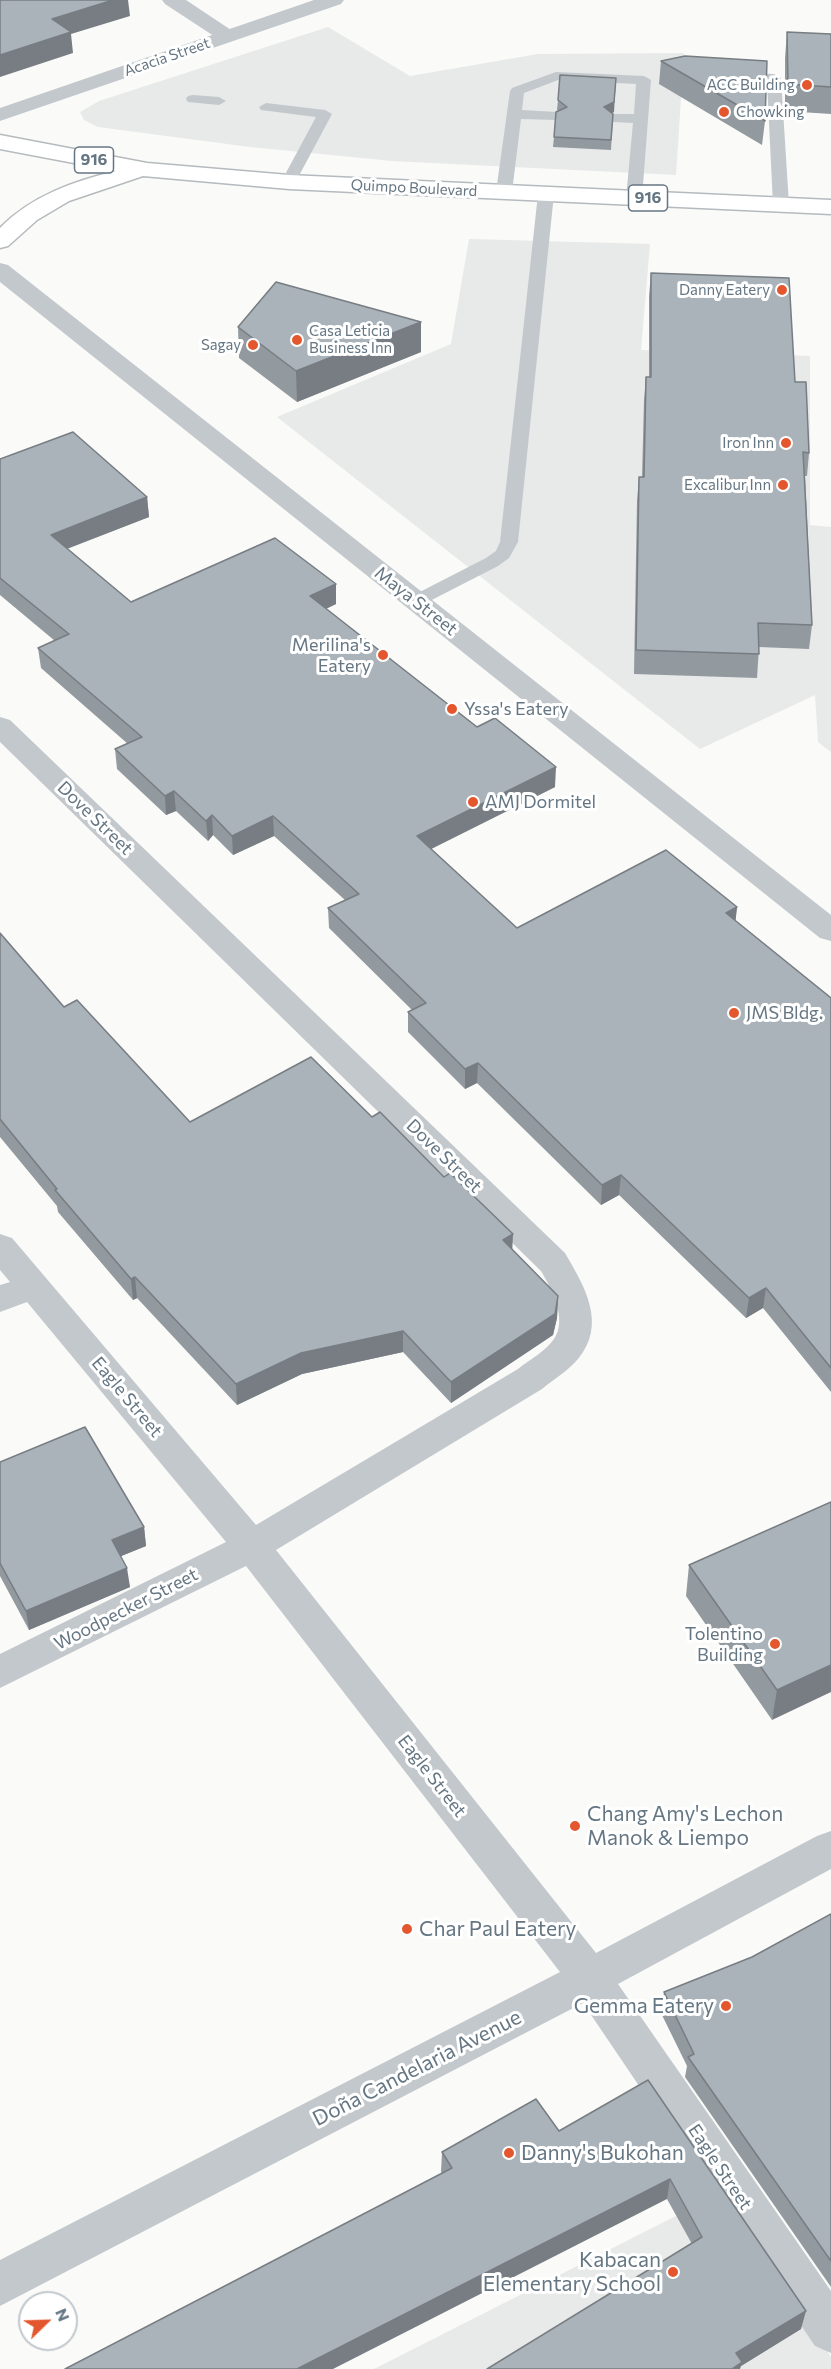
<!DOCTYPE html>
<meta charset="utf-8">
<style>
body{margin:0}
#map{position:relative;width:831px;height:2369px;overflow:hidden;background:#fafaf8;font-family:Commissioner,sans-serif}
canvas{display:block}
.north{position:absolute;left:18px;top:2291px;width:60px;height:60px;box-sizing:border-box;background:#fff;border:2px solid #c1c8cd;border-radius:50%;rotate:67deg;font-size:16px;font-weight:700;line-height:24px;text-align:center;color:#657683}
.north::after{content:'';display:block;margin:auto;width:21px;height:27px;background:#e4572e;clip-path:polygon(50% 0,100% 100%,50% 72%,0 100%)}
</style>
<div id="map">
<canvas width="831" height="2369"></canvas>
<div class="north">N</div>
</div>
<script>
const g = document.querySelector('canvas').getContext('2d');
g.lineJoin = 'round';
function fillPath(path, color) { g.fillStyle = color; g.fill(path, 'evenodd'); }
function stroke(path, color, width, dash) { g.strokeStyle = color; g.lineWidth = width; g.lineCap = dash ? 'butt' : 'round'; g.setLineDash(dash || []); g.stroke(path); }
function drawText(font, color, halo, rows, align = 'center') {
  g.font = font + ' Commissioner,sans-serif'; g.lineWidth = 6; g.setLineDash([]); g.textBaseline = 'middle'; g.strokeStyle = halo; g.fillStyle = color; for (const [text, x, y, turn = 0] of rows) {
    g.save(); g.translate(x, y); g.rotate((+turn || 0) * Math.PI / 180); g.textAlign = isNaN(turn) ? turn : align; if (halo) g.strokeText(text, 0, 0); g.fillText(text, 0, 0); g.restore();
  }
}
fillPath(new Path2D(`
 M328 27 410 76 538 54 684 53 676 175 392 161 250 147 98 127 84 120 80 112 99 101Z
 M469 239 650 244 641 350 810 356V525L831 527V752L818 742 815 695 700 749 277 417 451 344Z
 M731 2188 831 2357V2369H374Z`), '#e8e9e9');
const primary = new Path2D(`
 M0 135 147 163 289 175 831 200V214L289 189 143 176 69 201 37 220 8 246 0 248V228C31 196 74 181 116 171L0 149Z`);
stroke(primary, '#b5babe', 3);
fillPath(new Path2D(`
 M556 72 644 76 651 80 642 198 639 201H629L626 198 633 123 613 122 606 118 613 114H634L636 84 558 80 524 93 522 110 557 112 564 116 557 120 521 119 512 192 504 197 496 192 510 91 512 88Z
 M736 72 774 74 781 78 789 205 786 208H776L773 205 767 82 731 79 729 76Z
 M193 95 219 97 226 101 219 105 188 102 186 99 188 96Z
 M266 103 325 110 332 114 294 185 289 187 281 182 316 117 261 110 259 107Z
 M546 189 554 194 518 542 509 558 498 566 422 605H410L407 601 410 597 486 558 496 551 500 542 538 194Z`), '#c3c8cc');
fillPath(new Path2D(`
 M162 0H186L234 32 237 36 234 40 227 42 220 40 165 4Z
 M0 717 10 720 565 1253C585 1287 607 1324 578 1359 568 1371 554 1379 542 1389L276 1550 596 1953 817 1836 831 1831V1869L618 1984 831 2291V2353L815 2346 583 2003 0 2306V2260L560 1972 246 1566 0 1688V1654L226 1542 27 1302 0 1312V1285L10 1282 0 1270V1234L12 1238 256 1525 518 1369C529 1360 546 1351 554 1339 568 1319 551 1288 541 1271L0 742Z`), '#c3c8cc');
fillPath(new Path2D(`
 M314 0H344L341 4 0 121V108Z
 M0 263 8 265 831 915V941L820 938 0 282Z`), '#c3c8cc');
fillPath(primary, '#fff');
fillPath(new Path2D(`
 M787 32 831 34V114L785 111V58Z
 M661 61 765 121 762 145 659 84Z
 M558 100 614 112 612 113 613 114 611 150 553 147 554 137 559 111 557 110Z
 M651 273 795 382 809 453 807 476H805L812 625 809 649 759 647 757 678 634 674 637 501 639 477H642L644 400 646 377H649V296Z
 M238 327 421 352 297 402 239 358Z
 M0 459 147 497 149 517 67 549 131 602 336 584V604L326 609 555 787 431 849 517 928 737 907 735 920 831 998V1392L763 1308 746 1318 619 1195 601 1205 477 1083 465 1089 408 1032V1012L412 1010 329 928 328 908 345 900 274 836 233 855 213 835 208 841 176 811 166 815 117 769 115 749 128 744 41 668 38 648 55 641 0 595Z
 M0 933 64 1007 190 1122 372 1117 512 1250 558 1296 557 1318 553 1335 451 1403 403 1352 302 1374 237 1405 137 1298 133 1300 58 1212 57 1206 0 1137Z
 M0 1462 144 1527 146 1546 121 1556 130 1587 29 1630 0 1576Z
 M831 1502 772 1720 686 1596 689 1565Z
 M831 1914V2287L685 2077 687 2066 661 2013 664 1992 752 1957Z
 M648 2080 801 2329 741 2366 692 2244 667 2199 442 2173 441 2172 442 2152 559 2131Z`), '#929a9f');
fillPath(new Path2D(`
 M113 0H128L130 16 71 34 73 53 0 77V55L52 19Z
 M616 78 614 112 604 117V107Z
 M421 322V352L297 402 296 371Z
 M147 497 149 517 53 554 51 535Z
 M336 584V604L310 616V596Z
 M556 767 555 787 417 856V836Z
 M174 791 176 811 166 815 165 796Z
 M212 815 213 835 208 841 206 821Z
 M273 816 274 836 233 855 232 836Z
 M737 907 735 927 726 913Z
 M478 1063 477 1083 465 1089V1069Z
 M621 1175 619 1195 601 1205 602 1185Z
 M513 1234 512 1256 503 1240Z
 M135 1277 137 1298 133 1300 131 1279Z
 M766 1288 763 1308 746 1318 749 1298Z
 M558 1296 557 1318 553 1335 451 1403V1382Z
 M403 1331V1352L302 1374 237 1405 236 1384 301 1353Z
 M144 1527 146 1546 114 1559 112 1540Z
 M127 1568 130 1587 29 1630 26 1611Z
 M831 1665V1692L772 1720 777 1690Z
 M670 2179 667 2199 333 2369H297Z
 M806 2311 801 2329 741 2366 740 2369H732L736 2353Z`), '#777d82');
const building = new Path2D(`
 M0 0H113L52 19 71 32 0 55Z
 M787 32 831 34V87L788 84Z
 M685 56 767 61 765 121 661 61Z
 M560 75 616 78 614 102 604 107 613 114 611 140 554 137 556 112 567 107 558 100Z
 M651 273 789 278 795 382H806L809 453 803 452 812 625 758 623 759 654 636 650 639 477H644L646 377H651Z
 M276 282 421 322 296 371 238 327Z
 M73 432 147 497 51 535 131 602 275 538 336 584 310 596 477 727 495 718 556 767 417 836 517 928 666 850 737 907 726 913 831 998V1368L766 1288 749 1298 621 1175 602 1185 478 1063 465 1069 408 1012 426 1003 328 908 359 894 273 816 232 836 212 815 206 821 174 791 165 796 115 749 142 737 38 648 69 634 0 578V459Z
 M0 933 64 1007 77 1000 190 1122 311 1057 372 1117 380 1112 444 1177 450 1173 513 1234 503 1240 558 1296 555 1314 451 1382 403 1331 301 1353 236 1384 135 1277 131 1279 55 1190 57 1189 0 1119Z
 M85 1427 144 1527 112 1540 127 1568 26 1611 0 1563V1462Z
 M831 1502V1665L777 1690 689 1565Z
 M831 1914V2261L688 2057 694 2054 664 1992 752 1957Z
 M648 2080 806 2311 736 2353 742 2362 732 2369H487L702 2237 670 2179 297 2369H65L452 2168 442 2152 536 2099 559 2131Z`);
fillPath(building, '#aab3b9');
stroke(building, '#777d82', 1.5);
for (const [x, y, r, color] of [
 [807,85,6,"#e4572e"],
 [724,112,6,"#e4572e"],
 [782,290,6,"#e4572e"],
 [297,340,6,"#e4572e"],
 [253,345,6,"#e4572e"],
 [786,443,6,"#e4572e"],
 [783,485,6,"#e4572e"],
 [383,655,6,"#e4572e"],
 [452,709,6,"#e4572e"],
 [473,802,6,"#e4572e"],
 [734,1013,6,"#e4572e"],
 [775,1644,6,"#e4572e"],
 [575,1826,6,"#e4572e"],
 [407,1929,6,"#e4572e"],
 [726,2006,6,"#e4572e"],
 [509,2153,6,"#e4572e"],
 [673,2272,6,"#e4572e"]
]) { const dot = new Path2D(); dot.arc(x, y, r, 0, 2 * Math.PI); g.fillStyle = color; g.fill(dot); stroke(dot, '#fff', 2); }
drawText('15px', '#657683', '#fff', [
 ["Acacia Street",167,57,-19],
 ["Quimpo Boulevard",414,188,3]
]);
drawText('15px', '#657683', '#fff', [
 ["ACC Building",795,85],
 ["Chowking",736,112,"left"],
 ["Danny Eatery",770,290],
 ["Casa Leticia",309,331,"left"],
 ["Business Inn",309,348,"left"],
 ["Sagay",241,345],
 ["Iron Inn",774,443],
 ["Excalibur Inn",771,485]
], 'right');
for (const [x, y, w] of [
 [94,160,39],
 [648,198,39]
]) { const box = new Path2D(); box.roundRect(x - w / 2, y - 13, w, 26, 4.5); g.fillStyle = '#fff'; g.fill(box); stroke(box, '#657683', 1.5); }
drawText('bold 16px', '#657683', null, [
 ["916",94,160],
 ["916",648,198]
]);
drawText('18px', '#657683', '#fff', [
 ["Maya Street",416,601,38],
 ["Dove Street",95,818,44],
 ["Dove Street",444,1156,44],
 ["Eagle Street",127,1397,50],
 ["Woodpecker Street",126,1609,-27],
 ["Eagle Street",432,1776,52],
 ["Eagle Street",720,2167,56]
]);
drawText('18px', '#657683', '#fff', [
 ["Merilina's",371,645,"right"],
 ["Eatery",371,666,"right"],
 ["Yssa's Eatery",464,709],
 ["AMJ Dormitel",485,802],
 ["JMS Bldg.",746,1013],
 ["Tolentino",763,1634,"right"],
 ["Building",763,1655,"right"]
], 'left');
drawText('21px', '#657683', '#fff', [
 ["Chang Amy's Lechon",587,1814],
 ["Manok & Liempo",587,1838],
 ["Char Paul Eatery",419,1929],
 ["Gemma Eatery",714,2006,"right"],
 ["Danny's Bukohan",521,2153],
 ["Kabacan",661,2260,"right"],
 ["Elementary School",661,2284,"right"]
], 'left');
drawText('21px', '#657683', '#fff', [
 ["Doña Candelaria Avenue",417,2068,-27]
]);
</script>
